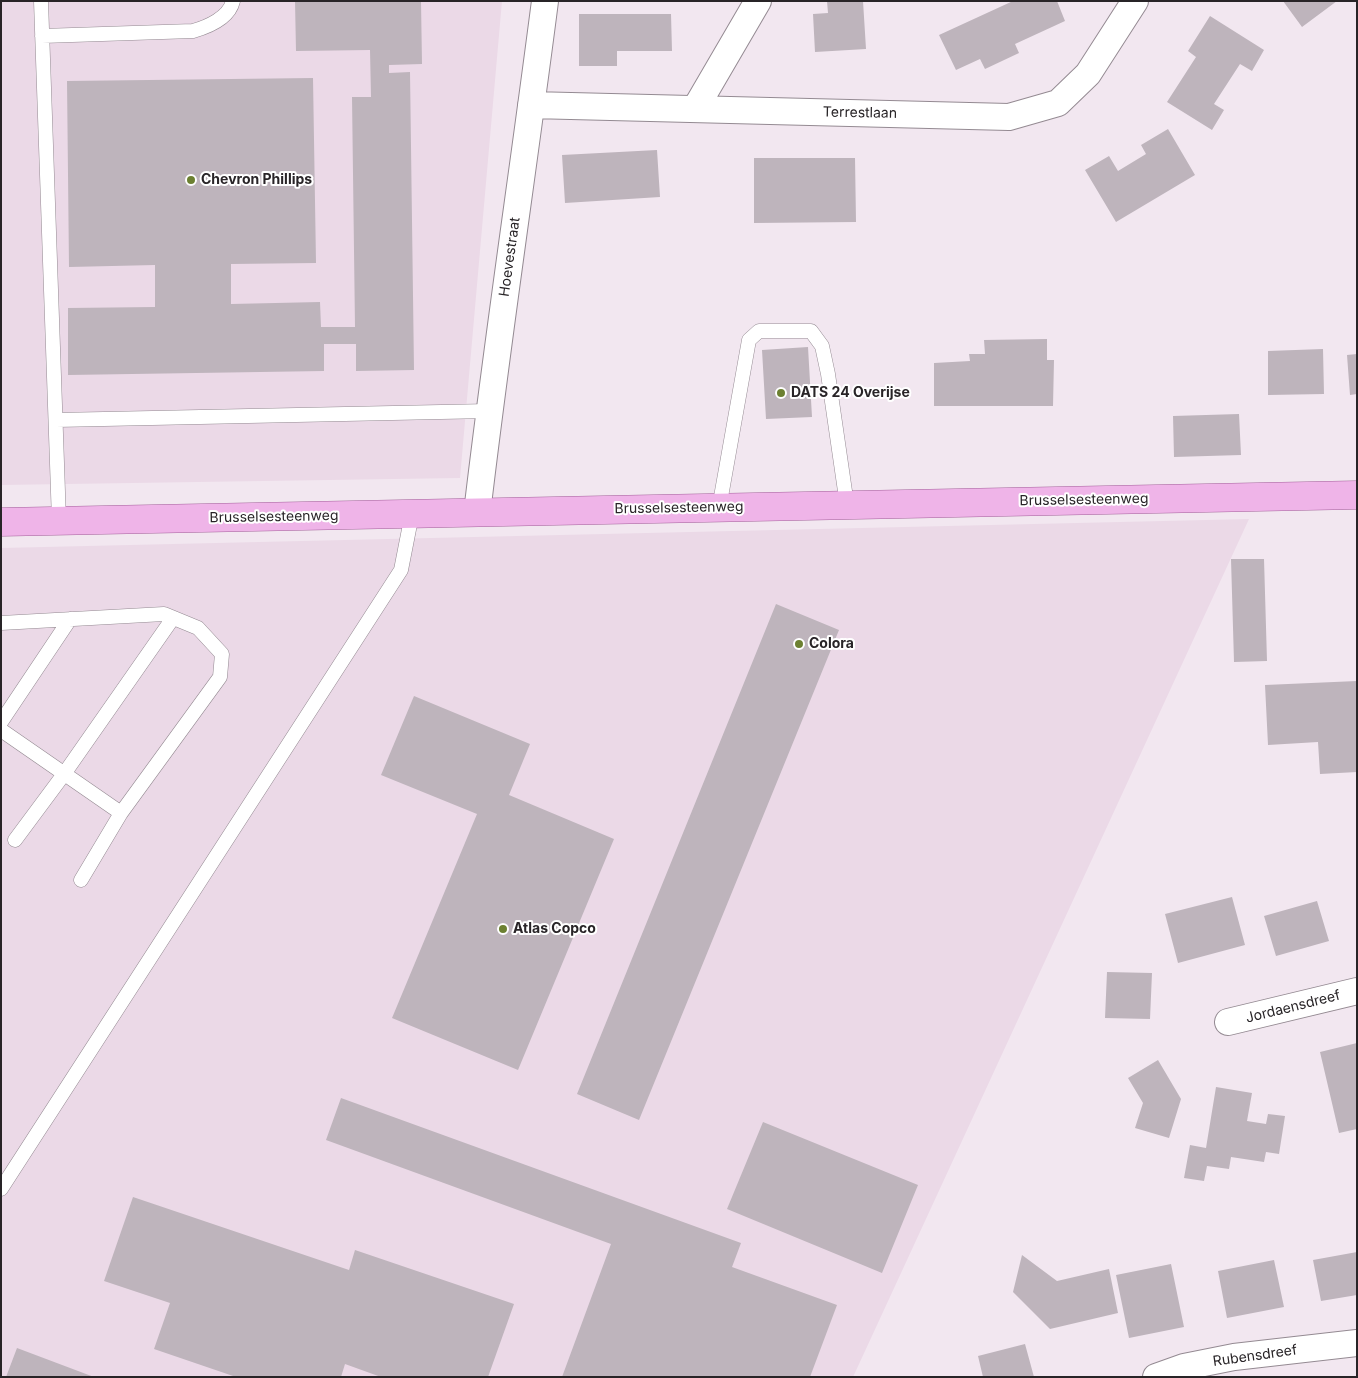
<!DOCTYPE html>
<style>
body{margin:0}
#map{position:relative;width:1358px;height:1378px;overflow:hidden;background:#f2e7f0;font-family:Inter,sans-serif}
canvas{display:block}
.frame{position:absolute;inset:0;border:2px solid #282427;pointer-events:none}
</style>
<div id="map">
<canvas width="1358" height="1378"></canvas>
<div class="frame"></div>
</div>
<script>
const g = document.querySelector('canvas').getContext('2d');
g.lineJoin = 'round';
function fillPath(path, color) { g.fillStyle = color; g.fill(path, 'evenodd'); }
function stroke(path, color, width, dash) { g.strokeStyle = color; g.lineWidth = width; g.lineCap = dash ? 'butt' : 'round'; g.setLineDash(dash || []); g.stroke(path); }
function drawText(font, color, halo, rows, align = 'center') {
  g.font = font + ' Inter,sans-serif'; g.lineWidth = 4; g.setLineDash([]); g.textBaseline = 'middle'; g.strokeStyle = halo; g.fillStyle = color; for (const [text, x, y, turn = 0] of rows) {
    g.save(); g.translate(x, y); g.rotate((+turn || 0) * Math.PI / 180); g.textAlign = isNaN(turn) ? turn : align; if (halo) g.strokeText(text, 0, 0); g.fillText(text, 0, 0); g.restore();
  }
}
fillPath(new Path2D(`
 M1 1H502L460 478 1 485Z
 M1249 519 853 1377H1V548Z`), '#ebd9e7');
fillPath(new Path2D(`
 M295 1H421L422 64 389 65V73L410 72 414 370 356 371V344H324V371L68 375V308L155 307V265L69 267 67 81 313 78 316 263 231 264V304L320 302 321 327H355L352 97H371L370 50 296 51Z
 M827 1H863L866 49 815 52 813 14 828 13Z
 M1013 1H1057L1065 21 1015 44 1019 53 985 69 980 59 956 70 939 35Z
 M1283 1H1337L1302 27Z
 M579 14H671L672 51H617V66H579Z
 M1210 16 1264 50 1252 71 1240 64 1214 104 1224 110 1212 130 1167 102 1196 57 1188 51Z
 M1168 129 1195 175 1116 222 1085 170 1109 156 1118 171 1146 154 1141 145Z
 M657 150 660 197 565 203 562 155Z
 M754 158H855L856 222 754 223Z
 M1047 339V360H1054L1053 406H934V363L970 361 969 354H985L984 340Z
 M808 347 812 417 766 419 762 350Z
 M1323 349 1324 394 1268 395V351Z
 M1357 354V394L1350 395 1347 355Z
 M1239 414 1241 455 1174 457 1173 416Z
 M1231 559H1264L1267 661 1234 662Z
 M776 604 839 630 639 1120 577 1094Z
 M1357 681V772L1320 774 1318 742 1268 745 1265 685Z
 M414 696 530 744 509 795 614 839 518 1070 392 1018 477 814 381 775Z
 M1232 897 1245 945 1178 963 1165 914Z
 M1317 901 1329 941 1276 956 1264 916Z
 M1107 972 1152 973 1150 1019 1105 1018Z
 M1357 1043V1129L1339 1133 1320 1052Z
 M1158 1060 1181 1099 1169 1138 1135 1128 1143 1103 1128 1078Z
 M1216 1087 1252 1093 1247 1121 1266 1124 1268 1114 1285 1116 1279 1154 1266 1152 1264 1162 1231 1157 1229 1169 1207 1166 1204 1181 1184 1178 1190 1145 1206 1148Z
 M341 1098 741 1243 732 1267 837 1305 810 1377H562L611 1244 326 1140Z
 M763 1122 918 1185 882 1273 727 1209Z
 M133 1197 349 1270 355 1250 514 1304 488 1377H381L345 1364 341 1377H236L154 1349 170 1303 104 1281Z
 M1357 1252V1295L1321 1301 1313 1260Z
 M1022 1255 1057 1281 1109 1269 1118 1313 1050 1329 1013 1292Z
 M1274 1260 1284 1307 1227 1318 1218 1271Z
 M1171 1264 1184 1327 1129 1338 1116 1275Z
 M1025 1344 1034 1377H983L978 1356Z
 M17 1348 94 1377H6Z`), '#beb4bc');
const service = new Path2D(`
 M41 1 59 521
 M42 36 193 31C207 27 229 18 233 1
 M56 420 489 411
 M719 508 749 340 759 331H811L822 346 828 374 847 505
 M1 623 164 614 198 628 222 654 220 677 121 813 81 880
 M1 722 70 619
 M1 730 121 813
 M15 840 64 774 173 618
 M1 1189 401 570 412 514`);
const minor = new Path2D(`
 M531 105 1009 117 1058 103 1088 74 1135 1
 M695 109 758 1
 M477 513C497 342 523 172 545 1
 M1228 1022 1357 991
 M1156 1377 1184 1367 1234 1357 1357 1343`);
const primary = new Path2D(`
 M1 522 1357 495`);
stroke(service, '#948a92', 15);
stroke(minor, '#948a92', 28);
stroke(primary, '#a3619a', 29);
stroke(service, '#fff', 14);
stroke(minor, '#fff', 26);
stroke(primary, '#efb4e8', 28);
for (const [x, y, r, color] of [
 [191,180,5,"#6c8031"],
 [781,393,5,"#6c8031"],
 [799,644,5,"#6c8031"],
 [503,929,5,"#6c8031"]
]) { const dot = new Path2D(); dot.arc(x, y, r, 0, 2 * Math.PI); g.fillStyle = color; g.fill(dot); stroke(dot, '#fff', 2); }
drawText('14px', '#282427', '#fff', [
 ["Terrestlaan",860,113,1],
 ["Hoevestraat",510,257,-82],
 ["Brusselsesteenweg",1084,500,-1],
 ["Brusselsesteenweg",679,508,-1],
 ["Brusselsesteenweg",274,517,-1],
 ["Jordaensdreef",1293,1007,-14],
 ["Rubensdreef",1255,1356,-8]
]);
drawText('bold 14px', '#282427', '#fff', [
 ["Chevron Phillips",201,180],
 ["DATS 24 Overijse",791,393],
 ["Colora",809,644],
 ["Atlas Copco",513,929]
], 'left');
</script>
